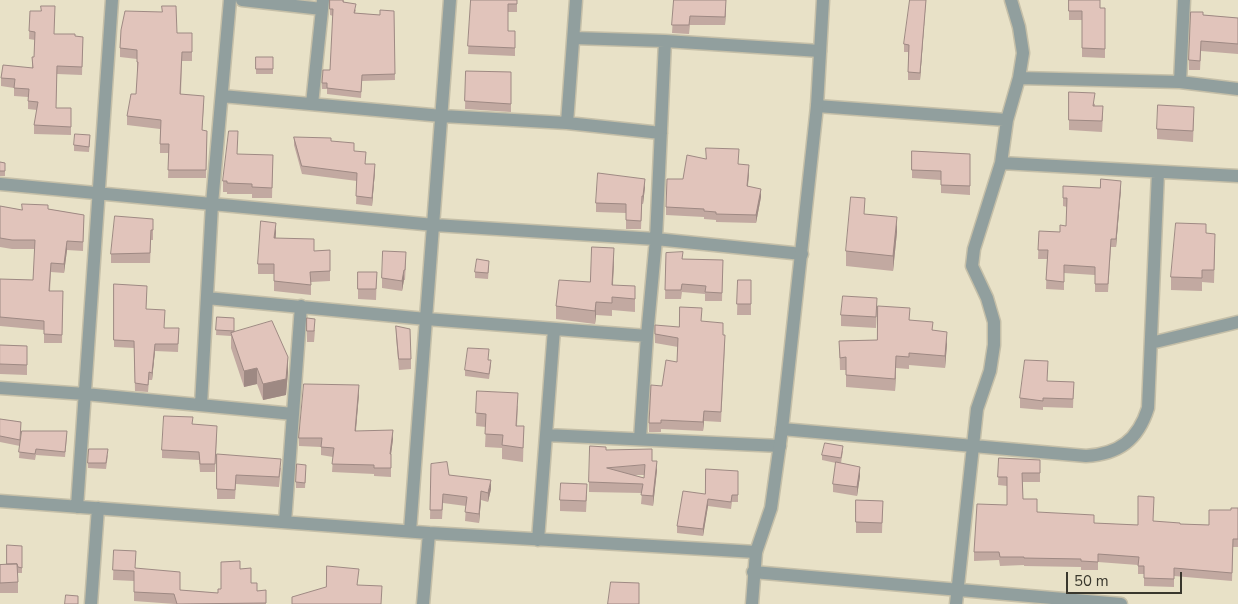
<!DOCTYPE html>
<style>
body{margin:0}
#map{position:relative;width:1238px;height:604px;overflow:hidden;background:#e8e1c7;font-family:"Nunito Sans",sans-serif}
canvas{display:block}
.scale{position:absolute;left:1066px;top:572px;width:116px;height:22px;box-sizing:border-box;border:2px solid #39372d;border-top:0;padding-left:6px;font-size:15px;line-height:18px;white-space:nowrap;color:#39372d;-webkit-text-stroke:4px #e8e1c7;paint-order:stroke}
</style>
<div id="map">
<canvas width="1238" height="604"></canvas>
<div class="scale">50 m</div>
</div>
<script>
const g = document.querySelector('canvas').getContext('2d');
g.lineJoin = 'round';
function stroke(path, color, width, dash) { g.strokeStyle = color; g.lineWidth = width; g.lineCap = dash ? 'butt' : 'round'; g.setLineDash(dash || []); g.stroke(path); }
function fillPath(path, color) { g.fillStyle = color; g.fill(path, 'evenodd'); }
const minor = new Path2D(`
 M242 0 322 9
 M574 38 665 41 820 51
 M1019 78 1180 82 1238 89
 M1180 82 1184 0
 M222 96 442 116 567 123 661 133
 M312 104 323 0
 M817 106 1007 120
 M567 123 576 0
 M1001 163 1238 176
 M0 184 434 225 656 239 802 254
 M207 298 426 319 647 336
 M1151 343 1238 322
 M0 388 85 394 293 414
 M201 405 212 204 230 0
 M782 429 1086 456C1119 454 1138 440 1148 408L1158 172
 M546 435 780 446
 M640 439 647 336 656 239 665 41
 M0 501 429 533 756 552
 M77 507 112 0
 M285 522 301 306
 M410 531 450 0
 M538 540 554 329
 M753 572 1121 604
 M91 604 98 508
 M423 604 429 533
 M956 604 977 409 990 371 994 345V322L987 298 972 266 974 249 1001 163 1007 120 1019 78 1023 53 1019 27 1011 0`);
const tertiary = new Path2D(`
 M752 604 756 552 771 508 782 429 817 106 823 0`);
stroke(minor, '#c5bfa8', 15);
stroke(tertiary, '#c5bfa8', 15);
stroke(minor, '#919f9e', 12);
stroke(tertiary, '#919f9e', 12);
fillPath(new Path2D(`
 M344 0V2L356 10 355 13 380 15 394 11 395 80 362 81 361 98 327 94V89H322V83L330 70 333 16 330 15V9Z
 M471 0H517V12H508V31H515V56L468 54Z
 M674 0 726 8 725 25H690L689 34 672 33Z
 M926 0 920 80H908V52H904V44Z
 M1069 0 1100 8H1105V58L1082 57V20H1069Z
 M30 11 54 34 83 37 82 75 57 74 56 108H71V135L34 134V125L37 110 28 109V97L14 96V88L1 86V78L32 68V57H34L35 40 29 39Z
 M1203 15 1238 18V54L1201 51 1200 70H1189V60Z
 M177 33H192V61H182L181 94 204 104 202 131H207L206 178H168L169 153H160V129L127 125V116L136 94 138 71H137V59L120 57V48Z
 M256 57H273V74H256Z
 M466 71 511 72V112L465 109Z
 M1069 92 1095 104V106L1103 116 1102 132 1069 130Z
 M1194 118 1193 142 1157 139V129Z
 M294 137 331 141 354 151 366 164 375 171 372 206 356 204 357 181 302 174 294 145Z
 M90 141 89 152 74 151V145Z
 M912 151 970 154V195L941 193V180L912 178Z
 M238 155H273L272 198H252V194H227V192H223V181Z
 M706 159 739 164 749 173 748 186 761 197 756 223 716 222V220L704 219V217L666 215V207L683 179Z
 M0 162 5 163V176H0Z
 M1063 186 1121 189 1116 247H1111L1108 292H1095V275L1064 273V290L1046 289 1047 259H1038L1039 231 1060 232 1066 226 1067 207 1063 206Z
 M645 187 643 204H642L641 229H626V213L596 212V203Z
 M0 206 22 210 48 209 84 215 83 251 67 250 64 273 51 272 50 291H63L62 343H44V330L0 326V279L33 280 35 249H12L0 247Z
 M865 214 897 232 893 271 846 266V251Z
 M153 219V240H151L150 263H111V254Z
 M276 233V238L314 251 330 250V281L311 282V295L274 291V274H258V264Z
 M1206 233 1215 247 1214 283 1202 282V291L1171 290V277Z
 M666 253 683 259 723 260 722 301H705V294L682 292 681 299H665Z
 M614 261 613 285 635 299V312L612 310V316L596 315 595 324 556 319V306L590 282Z
 M406 262 405 280H404L402 291 382 288V278Z
 M489 266 488 279 475 278V272Z
 M358 272H377L376 300 358 299Z
 M738 280H751V315H737Z
 M114 284 147 293 146 309 164 328H179L178 352 155 351 152 380H149L148 392 135 391 134 348 114 347Z
 M877 309 876 328 841 326V315Z
 M217 317 234 318V332L288 372 286 395 263 400 257 384 244 387 231 348V336L216 335Z
 M910 320 933 330 947 344 945 368 909 365V369L896 368 895 391 846 387V370H840L839 341 877 340Z
 M702 321 723 335 725 344 721 422 704 421 703 431 661 429V432H649V423L662 386 677 362 678 347 655 343V334L679 327Z
 M396 326 411 359V369L399 370 396 337Z
 M315 330 314 342H307V331Z
 M0 345 27 346V375L0 374Z
 M489 360 491 366 489 379 465 376V370Z
 M1047 381 1074 382 1073 408 1043 407V410L1020 408V398Z
 M477 391 518 406 517 426H524L523 462 502 459V448L485 447 486 427 476 426Z
 M359 394 356 431 393 439 391 454V477L374 476V474L332 472 333 457 321 455V447L299 446V438Z
 M0 419 21 422 20 445 67 436 65 457 36 455 35 460 19 458 20 446 0 442Z
 M193 424 217 434 215 472H200L199 460 162 458V450Z
 M606 450 652 461 657 470 653 506 641 504 642 493 589 492V482ZM634 475H644V478Z
 M843 451 841 463 860 476 857 496 833 492V484L836 463 822 460V455Z
 M217 454 281 468 279 487 236 484 235 499H217Z
 M108 455 106 469 88 468V463Z
 M999 458 1040 460V482H1023V499L1037 512 1094 523 1138 525 1153 521 1180 524 1209 525 1231 510 1238 508V547H1233L1232 581 1174 576V587L1144 586V574H1138V565L1098 562V570H1081V567L1024 566V565L1000 566 999 560 974 561V552L1007 505V486L998 485Z
 M431 464 449 475 491 489 488 502 481 500 479 523 465 521 466 506 443 503 442 519H430Z
 M306 470 305 488H296V482Z
 M738 471V502H732L731 509 708 506 703 536 677 533V526L705 494Z
 M587 495 586 512 560 511V500Z
 M856 500 883 501 882 533H856Z
 M22 546V573H18V593H0V565L7 564Z
 M114 550 136 568 180 590 218 593 221 589 240 569 257 591 266 590V604H175L134 601V581L113 580Z`), '#c2a9a1');
fillPath(new Path2D(`
 M726 0V8L725 25V17Z
 M926 0 920 80V73Z
 M375 164V171L372 206V198Z
 M749 165V173L747 194V186Z
 M645 179V187L643 204V196Z
 M1121 181V189L1116 247V239Z
 M761 189V197L756 223V215Z
 M897 217V232L893 271V256Z
 M276 223V233L274 248V238Z
 M67 241V250L64 273V264Z
 M614 248V261L612 298V285Z
 M404 270V280L402 291V281Z
 M596 302V315L595 324V311Z
 M947 332V344L945 368V356Z
 M155 344V351L152 380V373Z
 M896 356V368L895 391V379Z
 M288 357V372L286 395 263 400V384Z
 M257 368V384L244 387V371Z
 M359 385V394L355 439V431Z
 M704 411V421L703 431V422Z
 M393 430V439L390 462V454Z
 M657 461V470L653 506V496Z
 M860 467V476L857 496V487Z
 M491 480V489L488 502V493Z
 M481 491V500L479 523V514Z
 M708 499V506L703 536V529Z`), '#9e8983');
const building = new Path2D(`
 M330 0H343V2L356 4 354 13 380 15V10L394 11 395 74 362 75 361 92 327 88V83H322L323 70H330L333 9H330Z
 M471 0H517V4H508V31H515V48L468 46Z
 M674 0H726L725 17 690 16 689 25H672Z
 M910 0H926L920 73 908 72 909 45 904 44Z
 M1069 0H1100V8H1105V49L1082 48V11H1069Z
 M41 6H55L54 34H75V36L83 37 82 67 57 66 56 108H71V127L34 125 38 102 28 101 29 89 14 88 15 79 1 78 3 65 33 68 32 57H34L35 32 29 31 30 11H41Z
 M162 6H176L177 33H192V52H182L180 94 204 96 202 130 207 131 206 170H168L169 144H160L161 120 127 116 131 94H136L138 62H137V50L120 48 121 30 125 11 162 12Z
 M1191 12H1203V15L1238 18V44L1201 41 1200 61 1189 60Z
 M256 57H273V69H256Z
 M466 71 511 72V104L465 101Z
 M1069 92 1095 93 1093 106H1103L1102 121 1069 120Z
 M1158 105 1194 107 1193 131 1157 129Z
 M229 131H238L237 154 273 155 272 188 252 187V184L227 183V181H223Z
 M75 134 90 135 89 147 74 145Z
 M294 137 331 138V141L354 143V151L366 152 365 164H375L372 198 356 196 357 173 302 166Z
 M706 148 739 149 738 164 749 165 747 186 761 189 756 215 716 214V212L704 211V209L666 207 667 179H683L687 155 706 159Z
 M912 151 970 154V186L941 185V171L912 170Z
 M0 162 5 163V171H0Z
 M598 173 645 179 643 196H642L641 221 626 220V204L596 203Z
 M1101 179 1121 181 1116 239H1111L1108 284H1095V267L1064 265V282L1046 280 1048 250H1038L1039 231 1060 232V225L1066 226 1067 198H1063V186L1100 188Z
 M851 197 865 198 864 214 897 217 893 256 846 251Z
 M22 204 48 205V209L84 215 83 242 67 241 64 264 51 263 49 291H63L62 335 44 334V321L0 317V279L33 280 35 240H12L0 238V206L22 210Z
 M115 216 153 219V230H151L150 253 111 254Z
 M261 221 276 223 274 238 314 239V251L330 250V271L310 272 311 285 274 281V264H258Z
 M1176 223 1206 224V233L1215 234 1214 270H1202V278L1171 277Z
 M592 247 614 248 612 285 635 286V299L612 297V303L596 302 595 311 556 306 559 280 590 282Z
 M383 251 406 252 405 270H404L402 281 382 278Z
 M683 252 682 259 723 260 722 293 705 292 706 286 682 284 681 290H665L666 253Z
 M477 259 489 261 488 273 475 272Z
 M358 272H377L376 289H358Z
 M738 280H751V304H737Z
 M114 284 147 286 146 309 165 310 164 328H179L178 344H155L152 373 149 372 148 385 135 383 134 341 114 340Z
 M843 296 877 298 876 317 841 315Z
 M878 306 910 308 909 320 933 322 932 330 947 332 945 356 909 353V357L896 356 895 379 846 375V357L840 358 839 341 877 340Z
 M680 307 702 308 701 321 723 323V335H725L721 412 704 411 703 422 661 420V423H649L651 385 662 386 666 360 677 362 678 338 655 334V325L679 327Z
 M217 317 234 318V331L216 330Z
 M307 318 315 319 314 331H307Z
 M272 321 288 357 286 379 263 384 257 368 244 371 231 333Z
 M396 326 410 329 411 359H399Z
 M0 345 27 346V365L0 364Z
 M468 348 489 349 488 360H491L489 374 465 370Z
 M1025 360 1048 361 1047 381 1074 382 1073 399 1043 398V401L1020 398Z
 M304 384 359 385 355 431 393 430 390 454H391V468H374V465L332 464 334 448 321 447 322 438H299Z
 M477 391 518 393 516 426H524L523 448 502 445 503 435 485 434 486 414 476 413Z
 M164 416 193 417 192 424 217 426 215 464H200L199 452 162 450Z
 M0 419 21 422 20 440 0 436Z
 M22 431H67L65 452 36 449 35 454 19 452Z
 M825 443 843 446 841 458 822 455Z
 M590 446 606 447V450L652 449V461H657L653 496 641 495 643 484 589 482ZM645 465 644 478 607 468Z
 M89 449H108L106 463H88Z
 M217 454 281 459 279 477 236 475 235 490 217 489Z
 M999 458 1040 460V473H1022L1023 499H1037V512L1094 515V523L1138 525V496L1154 497 1153 521 1180 523V524L1209 525V510H1231V508H1238V539H1233L1232 573 1174 568V579L1144 578V566H1138L1139 557 1098 554V562L1081 561V559L1024 558V557H1000L999 552H974L977 504 1007 505V477H998Z
 M447 462 449 475 491 480 488 493 481 491 479 514 465 512 467 497 443 494 442 510H430L431 464Z
 M836 462 860 467 857 487 833 484Z
 M297 464 306 465 305 483 296 482Z
 M706 469 738 471V495H732L731 502 708 499 703 529 677 526 683 491 705 494Z
 M561 483 587 484 586 501 560 500Z
 M856 500 883 501 882 523 856 522Z
 M7 545 22 546V568L18 567 17 564H7Z
 M114 550 136 551 135 568 180 572V590L218 593V589H221V562L240 561V569L251 568V583H257V591L266 590V603L177 604 174 594 134 592V571L113 570Z
 M17 564 18 582 0 583V565Z
 M327 566 359 569 357 585 382 586 381 604H292V597L326 587Z
 M611 582 639 583V604H608Z
 M66 595 78 596V604H65Z`);
fillPath(building, '#e1c4bb');
stroke(building, '#9e8983', 1);
</script>
